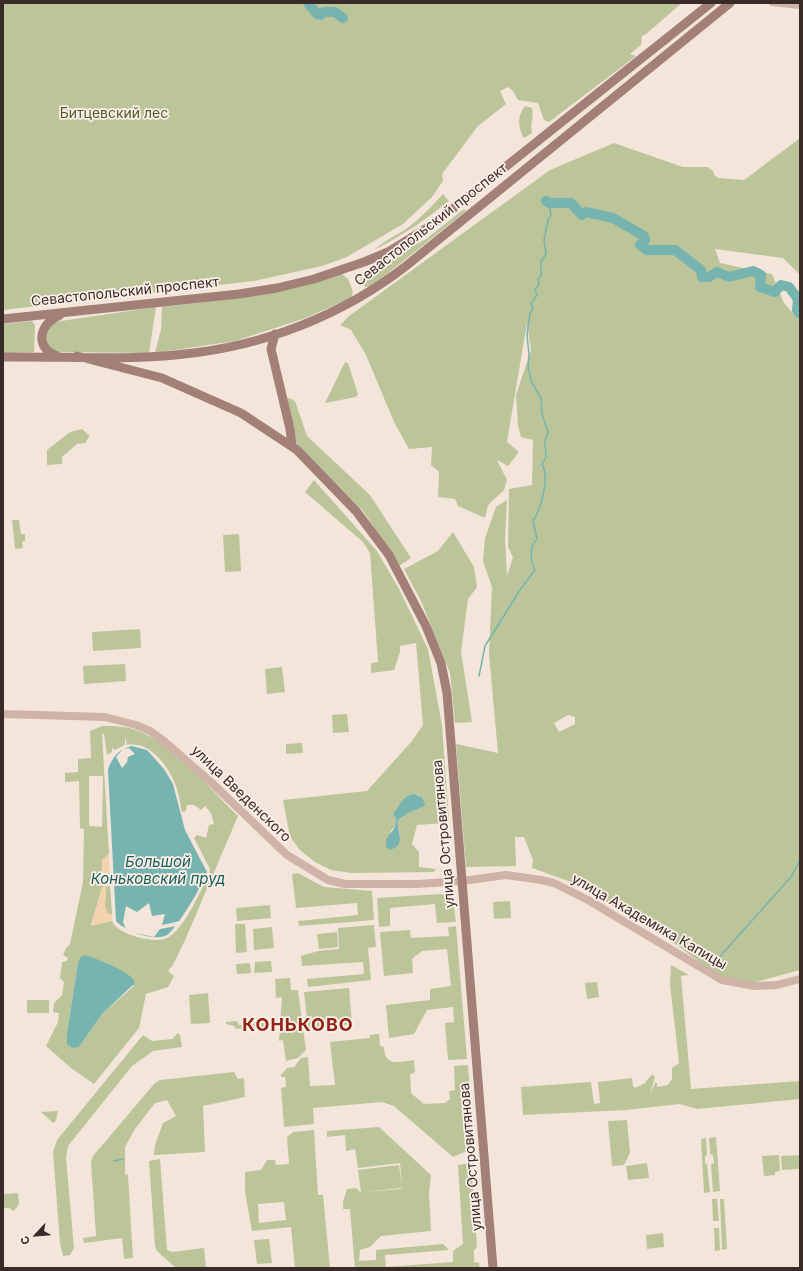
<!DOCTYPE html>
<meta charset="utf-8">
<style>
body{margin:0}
#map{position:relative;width:803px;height:1271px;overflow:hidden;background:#f4e5db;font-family:Inter,sans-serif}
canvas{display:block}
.frame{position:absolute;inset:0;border:4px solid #392b27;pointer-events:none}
.north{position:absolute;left:16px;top:1215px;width:40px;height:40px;-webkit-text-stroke:3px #fbf0e8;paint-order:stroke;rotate:244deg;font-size:11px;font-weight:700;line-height:16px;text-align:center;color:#392b27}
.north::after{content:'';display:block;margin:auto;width:14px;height:18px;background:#392b27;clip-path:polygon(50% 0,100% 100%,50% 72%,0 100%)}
</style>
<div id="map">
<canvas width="803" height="1271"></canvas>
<div class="frame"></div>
<div class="north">С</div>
</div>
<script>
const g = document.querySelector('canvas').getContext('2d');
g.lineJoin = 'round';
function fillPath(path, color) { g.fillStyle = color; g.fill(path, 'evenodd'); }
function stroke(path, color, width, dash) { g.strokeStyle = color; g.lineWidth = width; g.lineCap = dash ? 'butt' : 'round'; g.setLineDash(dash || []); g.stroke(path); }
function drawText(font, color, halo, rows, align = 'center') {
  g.font = font + ' Inter,sans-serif'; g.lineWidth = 3.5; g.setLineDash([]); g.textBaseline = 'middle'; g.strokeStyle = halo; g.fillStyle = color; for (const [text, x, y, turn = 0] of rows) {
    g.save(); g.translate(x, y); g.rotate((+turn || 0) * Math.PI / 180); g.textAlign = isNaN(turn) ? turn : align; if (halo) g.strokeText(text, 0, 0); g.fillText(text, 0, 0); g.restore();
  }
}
fillPath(new Path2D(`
 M3 3H682L646 34 642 36 641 45 630 54 636 56 549 122 544 120 538 103 518 100 513 91 508 87 500 91 506 104 478 126 442 174 443 181 432 197 403 224 347 257 322 266 254 281 3 310Z
 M525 106 532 108C534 117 530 124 532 133L526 137H523C518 125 517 117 525 106Z
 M800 138V275L783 258 715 249 720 263 772 274 784 303 800 321V970L752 983 723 979 675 944 579 885 532 868 533 860 524 837H515L516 866 466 867 456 744 498 753 489 654 492 587 483 561 485 538 496 507 507 500 505 538 507 576 513 557 508 547 509 489 532 485 533 440 521 437 518 426 516 395 531 350 527 323 507 442 519 452 508 466 497 460 507 480 504 490 488 505 485 518 458 506 455 499 438 497 439 472 431 465 432 447 409 449 394 422 366 355 351 330 340 325 349 316 550 170 614 143 683 167H708L713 171 714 175 718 178 744 180ZM568 715 575 717V724L559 732 554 723Z
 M443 194 449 201C425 220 402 236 374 250 384 241 395 236 406 229 420 219 432 206 443 194Z
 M464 209 466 211 372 286 366 287 361 283 360 276 362 273 426 239Z
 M342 274 348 279 353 292 351 298 303 319 235 341 155 353 161 329 162 307C223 300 284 295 342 274Z
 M156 307 149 353 55 352 51 350 45 340 47 329 54 322Z
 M32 321 35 325 34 352 3 353V324Z
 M345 362 348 363 358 394 356 397 325 403Z
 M289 398 295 401 307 436 370 495 411 558 399 566 364 512 297 446 287 399Z
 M82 429 90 436 85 443 77 444 62 457V464L47 465V450L70 432Z
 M314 480 377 551 399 589 428 649 442 725 449 820 445 823 417 825 412 844 419 852V867L436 869 434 872 351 873 331 870 315 862 300 850 290 837 283 800 367 791 412 741 423 725 416 643 400 646V652L394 670 371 673V663L378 662 370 553 363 542 305 492ZM414 794 419 795 425 806 408 813 398 820C397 829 402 835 399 844L390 832 395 826 396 819 393 814C401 805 401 797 414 794Z
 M12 520H19L21 534H25V541L22 542 23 548 15 549Z
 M453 532 474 567 477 587 468 599 461 652 472 722 455 723 450 673 421 601 404 569 438 551Z
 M239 534 241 571 225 572 223 535Z
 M140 629 141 648 93 651 92 632Z
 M125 664 126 681 84 684 83 666Z
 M282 667 285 692 267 694 265 669Z
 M347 714 349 732 333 733 332 715Z
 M102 726C114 726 127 726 138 731 176 745 209 788 238 816L186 938 173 965 168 971 174 976 168 987 146 994 139 1028 94 1084 71 1068 46 1046 58 1022 59 1013 53 1012 54 1003 62 995 64 982 60 978 62 962 67 961 68 958 63 955 66 948 70 944 83 882 84 829 80 828 79 781 65 782V773L78 772V776V759L91 758 90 731ZM102 734H104L107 755 112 752V748L115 750 125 745V736L127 745C148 741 165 762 173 779 178 789 180 802 182 812L186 811 187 805H194L201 810 205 806 211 813 214 824 209 825 206 838 197 835 194 838 210 869 209 874C200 891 185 929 167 938 159 942 145 939 137 937 128 934 116 930 112 921L91 925 102 888V860L109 854ZM89 776H103L102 827 89 826ZM78 963 134 986 102 1014 79 1047 67 1033Z
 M302 743 303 753 286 754V744Z
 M298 873 324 887 372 891 374 920 299 926 298 921 358 915 357 903 296 908 292 874Z
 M110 886 112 914 108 915 105 907 106 887Z
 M441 894 449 896 453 900 456 922 437 923 435 904 390 908V926L379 927 377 898Z
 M510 901 511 918 494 919 493 902Z
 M270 905 271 918 237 921 236 908Z
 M235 924H245L247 952 236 953Z
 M374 925 376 947 368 948 371 980 308 987 307 979 364 974 363 962 302 966 301 956 318 951 339 949 338 928Z
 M456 926 467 1059 448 1060 445 1023 454 1022 453 1007 427 1010 414 1034 389 1038 386 1005 430 1000V989L451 986 447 949 422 951 412 959 413 973 384 976 380 932 410 930 411 938 449 936 448 927Z
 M272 927 274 948 254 950 253 929Z
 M337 932 338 947 319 949 317 934Z
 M271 961 272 972 254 973 255 962Z
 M250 963 251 973 237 974 236 964Z
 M671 965 689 975 681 976 691 1089 800 1081V1099L697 1109 680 1104 626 1110 523 1115 521 1087 591 1082 594 1104 600 1103 598 1082 632 1078 633 1086 635 1088 645 1083 651 1075H653L655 1077 650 1094 655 1083H657V1087L668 1085 672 1079V1068L679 1063 670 984Z
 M290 978 291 990H298L306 1050 298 1058 286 1061 283 1040 279 1041 282 997 276 998 275 979Z
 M597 982 599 997 587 999 585 983Z
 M349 988 352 1024 308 1028 304 992Z
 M208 993 210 1023 191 1024 189 995Z
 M27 1000H49V1013H27Z
 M237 1021 239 1025 264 1023V1027L236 1029 234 1026 226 1024V1022Z
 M178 1033 180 1035 182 1047 153 1051 132 1066 68 1146 66 1158 74 1248 70 1255 63 1256 60 1243 53 1152 57 1140 143 1035 152 1041 172 1039Z
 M379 1034 380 1046 384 1047C384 1067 400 1062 414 1060L415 1072 410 1075 411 1093 424 1104 445 1103 450 1099 449 1091 455 1090 454 1066 468 1065 474 1148 453 1157 394 1106 382 1102 313 1108 314 1124 284 1127 281 1088 286 1087 285 1077H281V1075L287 1068 294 1067 301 1058 308 1057 310 1086 335 1085 330 1042 370 1038V1035Z
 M234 1072 238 1079 244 1078 245 1097 203 1106 205 1152 154 1155 155 1145 163 1123 176 1116 167 1100 155 1103 135 1129 125 1147V1174L128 1175 133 1258 124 1259 122 1238 84 1243 83 1238 96 1236 91 1162 93 1156 154 1084 160 1080Z
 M58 1111 56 1121 53 1123 41 1112Z
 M627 1120 630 1153 624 1165 612 1166 608 1121Z
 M379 1127 431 1175 429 1193 431 1231 381 1236 370 1247 360 1250 359 1261 376 1260V1250L443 1244 449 1250 385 1255 386 1267 453 1262V1251L463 1244 458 1165 471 1163 477 1247 474 1250V1262L479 1263 480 1268H355L350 1209H343V1202L347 1189 356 1188 361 1193 358 1170 399 1165 402 1188 364 1192 402 1189 400 1163 358 1168 355 1149 346 1151 345 1135 327 1137V1131Z
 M314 1130 318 1195H323L330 1268H295L291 1227 252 1231 245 1192V1172L261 1170 267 1160H275L276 1165 289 1164 287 1137 293 1132ZM284 1202 286 1220 259 1223 258 1204Z
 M716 1137 720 1191 713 1192 711 1164 714 1163 713 1155 710 1154 709 1138Z
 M706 1138 707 1155 705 1156V1163L707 1164 710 1192 704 1193 701 1139Z
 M779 1155 780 1171 775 1172V1175L764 1176 762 1156Z
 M800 1155V1169L782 1170 781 1156Z
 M160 1159 167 1250 172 1252 204 1248 206 1268H176L157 1251 155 1246 149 1161Z
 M647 1163 649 1178 628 1180 626 1166Z
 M18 1193 19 1204 14 1211 9 1208H3V1194Z
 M712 1199H717L719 1221H713Z
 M720 1199H724L727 1249 722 1250Z
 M714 1228H719L720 1250 715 1251Z
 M663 1233 664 1247 647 1249 646 1235Z
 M269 1239 272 1263 257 1264 254 1240Z`), '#bcc599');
fillPath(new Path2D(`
 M109 854 110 886 106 887 105 907 108 914H112V921L91 926 102 888V860Z`), '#f3d2ae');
fillPath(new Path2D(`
 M132 746 147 750 164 769 173 784 185 830 207 872C204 883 176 930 167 935 154 942 125 931 116 921L108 770C112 757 119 749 132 746Z
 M414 794C421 796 424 798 425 806L408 813 398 820C396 833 408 844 390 850L387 848C383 836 392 835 395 826 396 824 395 821 396 819L393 814C401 805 400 797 414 794Z
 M84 955C95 958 133 972 135 983L102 1014 79 1047 73 1048 67 1044V1033L78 963 80 958Z`), '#77b4af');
fillPath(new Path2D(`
 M129 748 135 754 128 757 127 762 122 768 116 757 123 749Z
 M149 903 152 916 165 914 162 925 180 921 177 926 160 929 154 937 135 933 126 929 123 922 126 906 137 912Z`), '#f4e5db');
stroke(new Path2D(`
 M794 293 800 292
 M479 676 485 646 520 590 535 570C530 560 529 548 537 539L533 521C541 509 550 477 542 464L546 457 545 441 548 432 542 414 541 398 532 383 528 368 529 355 527 334 530 313 533 308 531 304 537 295 535 290 539 284 538 279 541 276V262L546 254 544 240 548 220 551 214 549 203
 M719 960 722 954 791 877 800 860
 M114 1161 123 1159`), '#77b4af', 1.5);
stroke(new Path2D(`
 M308 3 317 14 321 15 324 12H335L343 18
 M546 201 549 203H571L582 215 586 212 613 218 644 236 645 240 640 245 647 250H675L701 270 702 277H709L717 272 729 277 753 271 761 275 760 287 775 292 781 285 789 287 798 299 797 310 800 314`), '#77b4af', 10);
stroke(new Path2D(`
 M772 3 800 6`), '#ceb3a6', 6);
stroke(new Path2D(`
 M3 714 105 717 136 725 150 731 164 741 212 783 287 855 328 880 345 884H417L462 881 506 875 541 880 554 883 588 900 722 980 754 986 777 985 800 979`), '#ceb3a6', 8);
stroke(new Path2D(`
 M3 319 239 294 277 288 314 279 364 262 388 252 435 223 711 3
 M275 334 271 349 290 429 292 446
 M57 356C33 347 40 323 60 315
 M77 356 162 378 241 413 297 450 356 511 389 555 426 626 441 663 447 693 493 1268
 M3 357C62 356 126 361 184 354 264 346 343 315 406 266L730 3`), '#a28077', 9);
drawText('14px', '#4e5a28', '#fbf0e8', [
 ["Битцевский лес",114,114]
]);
drawText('14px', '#392b27', '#fbf0e8', [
 ["Севастопольский проспект",431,225,-38],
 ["Севастопольский проспект",125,292,-6],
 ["улица Введенского",241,794,44],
 ["улица Островитянова",444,834,-95],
 ["улица Академика Капицы",649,922,30],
 ["улица Островитянова",471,1157,-95]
]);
drawText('italic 15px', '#185f5a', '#fbf0e8', [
 ["Большой",158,862],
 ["Коньковский пруд",158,879]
]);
g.letterSpacing = '1px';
drawText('bold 18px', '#902518', '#fbf0e8', [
 ["КОНЬКОВО",298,1026]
]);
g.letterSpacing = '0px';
</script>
